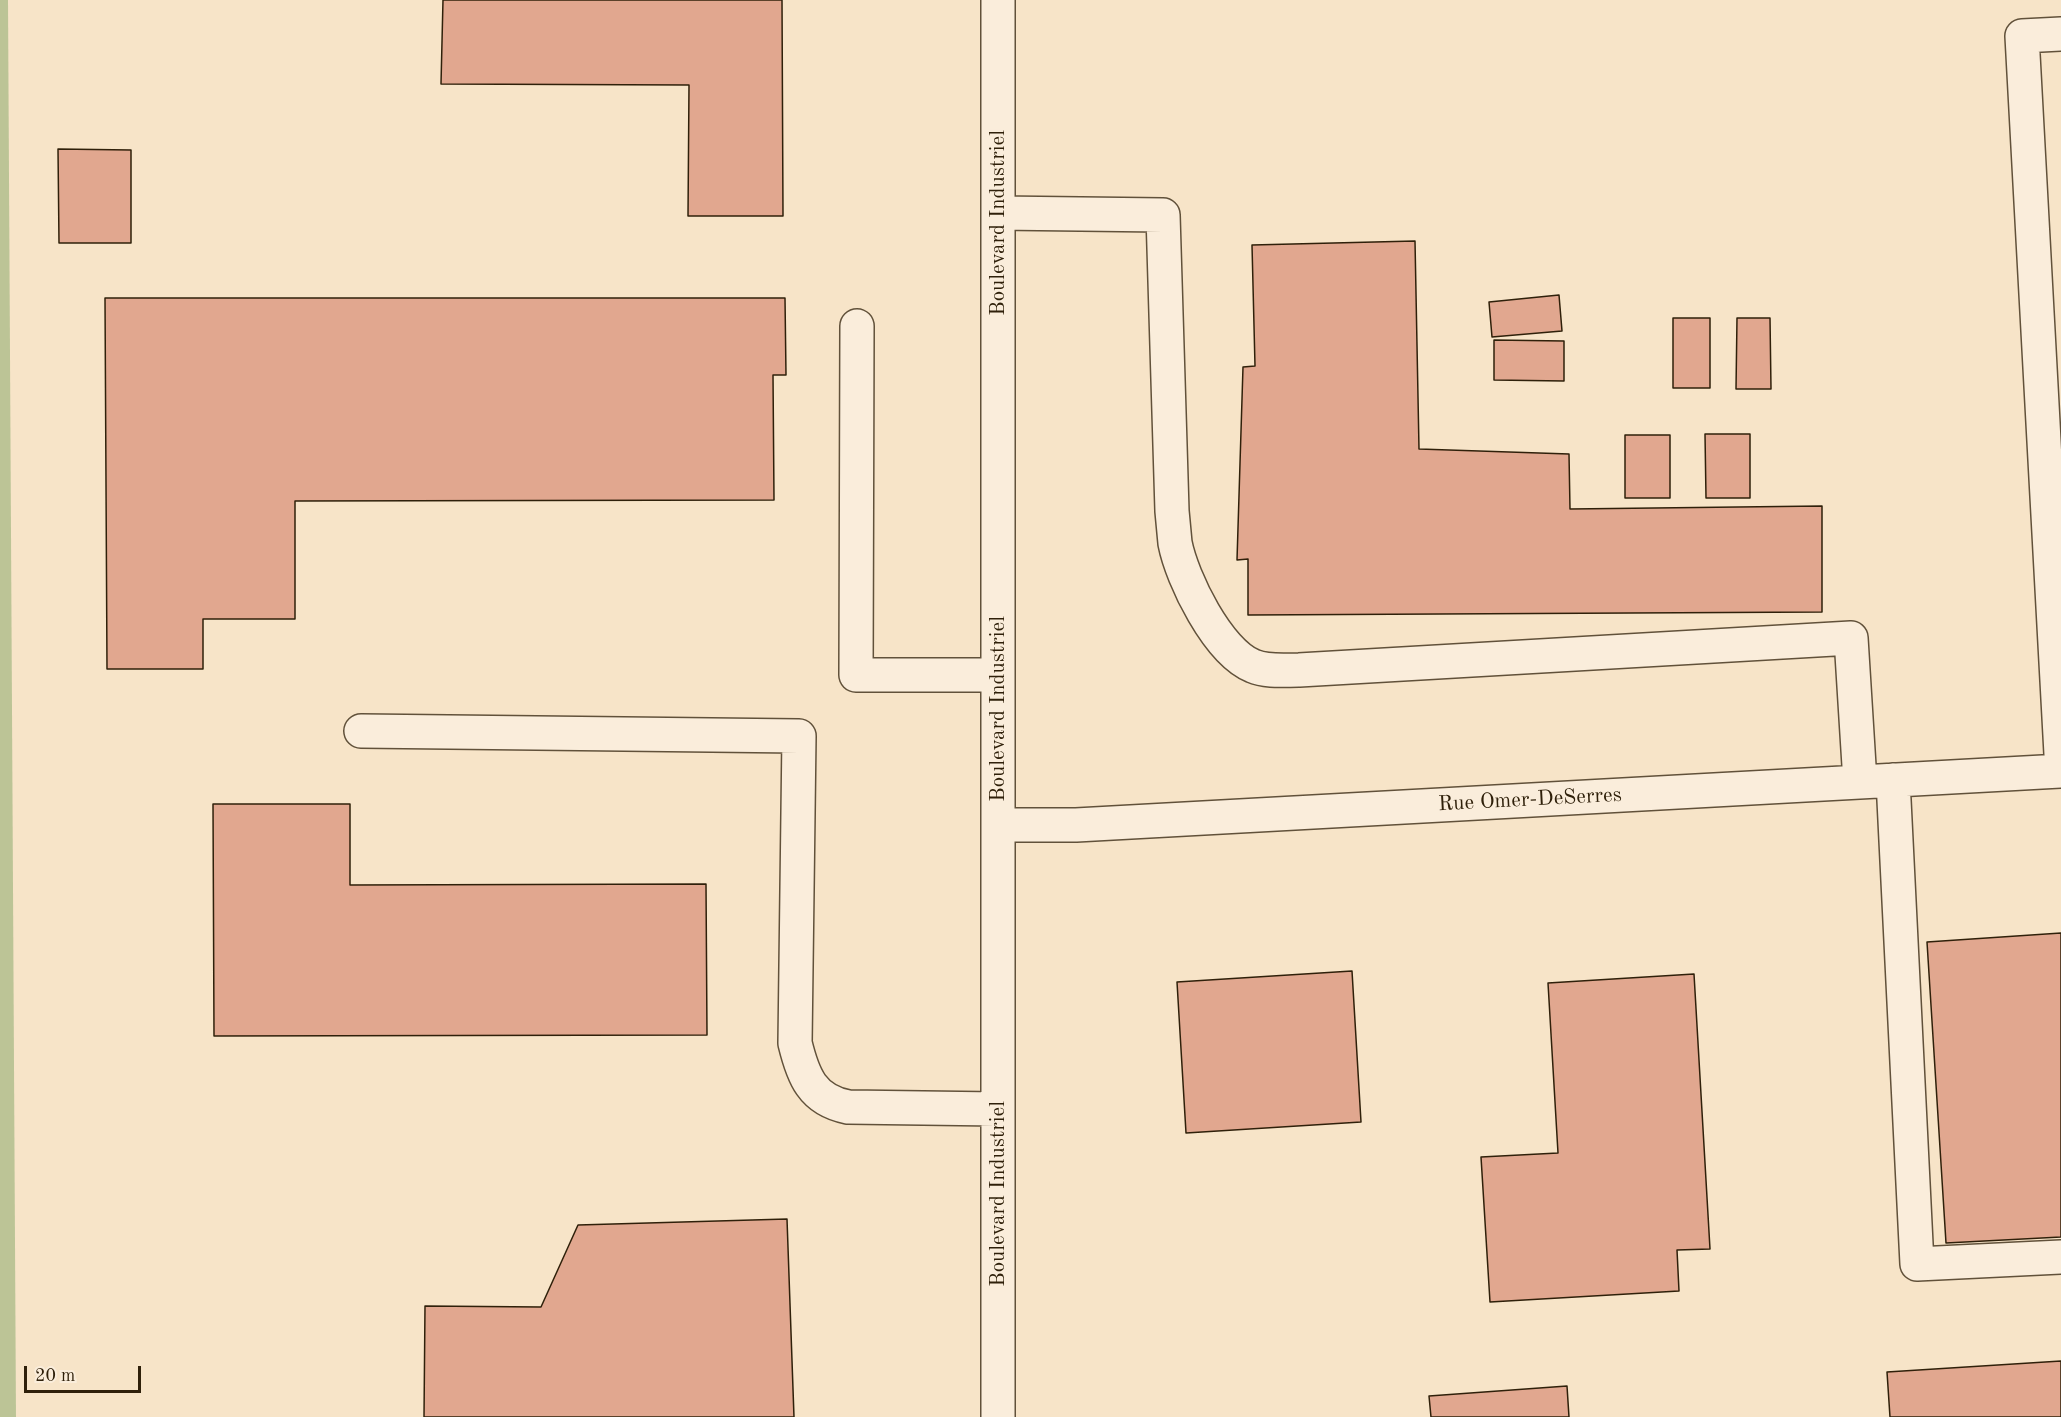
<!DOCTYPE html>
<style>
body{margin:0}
#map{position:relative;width:2061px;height:1417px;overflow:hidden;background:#f7e4c8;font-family:"Old Standard TT",serif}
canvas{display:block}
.scale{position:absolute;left:24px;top:1366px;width:117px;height:27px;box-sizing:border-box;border:3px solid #2f200a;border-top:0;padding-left:8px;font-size:18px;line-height:21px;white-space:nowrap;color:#2f200a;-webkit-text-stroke:4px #faeddb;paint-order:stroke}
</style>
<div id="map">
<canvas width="2061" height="1417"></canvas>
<div class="scale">20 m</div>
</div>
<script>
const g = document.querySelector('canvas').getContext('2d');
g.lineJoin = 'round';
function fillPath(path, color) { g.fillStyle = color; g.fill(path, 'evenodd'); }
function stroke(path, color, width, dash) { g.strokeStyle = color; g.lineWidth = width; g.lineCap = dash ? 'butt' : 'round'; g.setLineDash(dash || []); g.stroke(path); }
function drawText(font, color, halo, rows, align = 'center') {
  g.font = font + ' "Old Standard TT",serif'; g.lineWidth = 4.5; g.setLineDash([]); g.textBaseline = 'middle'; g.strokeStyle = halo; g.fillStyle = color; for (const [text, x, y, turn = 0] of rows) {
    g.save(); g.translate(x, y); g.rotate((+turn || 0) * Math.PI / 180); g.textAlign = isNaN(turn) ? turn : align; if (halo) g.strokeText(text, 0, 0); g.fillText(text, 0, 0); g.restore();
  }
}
fillPath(new Path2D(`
 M0 0H8L16 1417H0Z`), '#bcc496');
const building = new Path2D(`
 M443 0H782L783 216H688L689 85 441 84Z
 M58 149 131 150V243H59Z
 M1415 241 1419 449 1569 454 1570 509 1822 506V612L1248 615V559L1237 560 1243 367 1255 366 1252 245Z
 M1559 295 1562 331 1492 337 1489 302Z
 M105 298H785L786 375H773L774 500 295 501V619H203V669H107Z
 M1673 318H1710V388H1673Z
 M1737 318H1770L1771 389H1736Z
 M1494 340 1564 341V381L1494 380Z
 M1705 434H1750V498H1706Z
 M1625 435H1670V498H1625Z
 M213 804H350V885L706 884 707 1035 214 1036Z
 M2061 933V1237L1946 1243 1927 942Z
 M1352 971 1361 1122 1186 1133 1177 982Z
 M1694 974 1710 1249 1677 1250 1679 1291 1490 1302 1481 1157 1558 1153 1548 983Z
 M787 1219 794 1417H424L425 1306 541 1307 578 1225Z
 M2061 1361V1417H1890L1887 1372Z
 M1567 1386 1569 1417H1431L1429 1396Z`);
fillPath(building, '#e1a78f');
stroke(building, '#2f200a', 1.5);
const minor = new Path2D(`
 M998 0V1417
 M2061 34 2022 36 2061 754
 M998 213 1163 215 1172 511C1173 522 1174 533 1175 543 1182 579 1218 652 1253 666 1267 672 1284 670 1299 670L1851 638 1860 782
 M857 326 856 675H998
 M361 731 799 736 795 1043C803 1076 812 1100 848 1107L998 1109
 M1893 780 1917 1264 2061 1257
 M999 825H1076L2061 771`);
stroke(minor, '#61513a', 36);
stroke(minor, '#faeddb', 33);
drawText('21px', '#2f200a', '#faeddb', [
 ["Boulevard Industriel",998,223,-90],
 ["Boulevard Industriel",998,709,-90],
 ["Rue Omer-DeSerres",1530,800,-3],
 ["Boulevard Industriel",998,1194,-90]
]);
</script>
